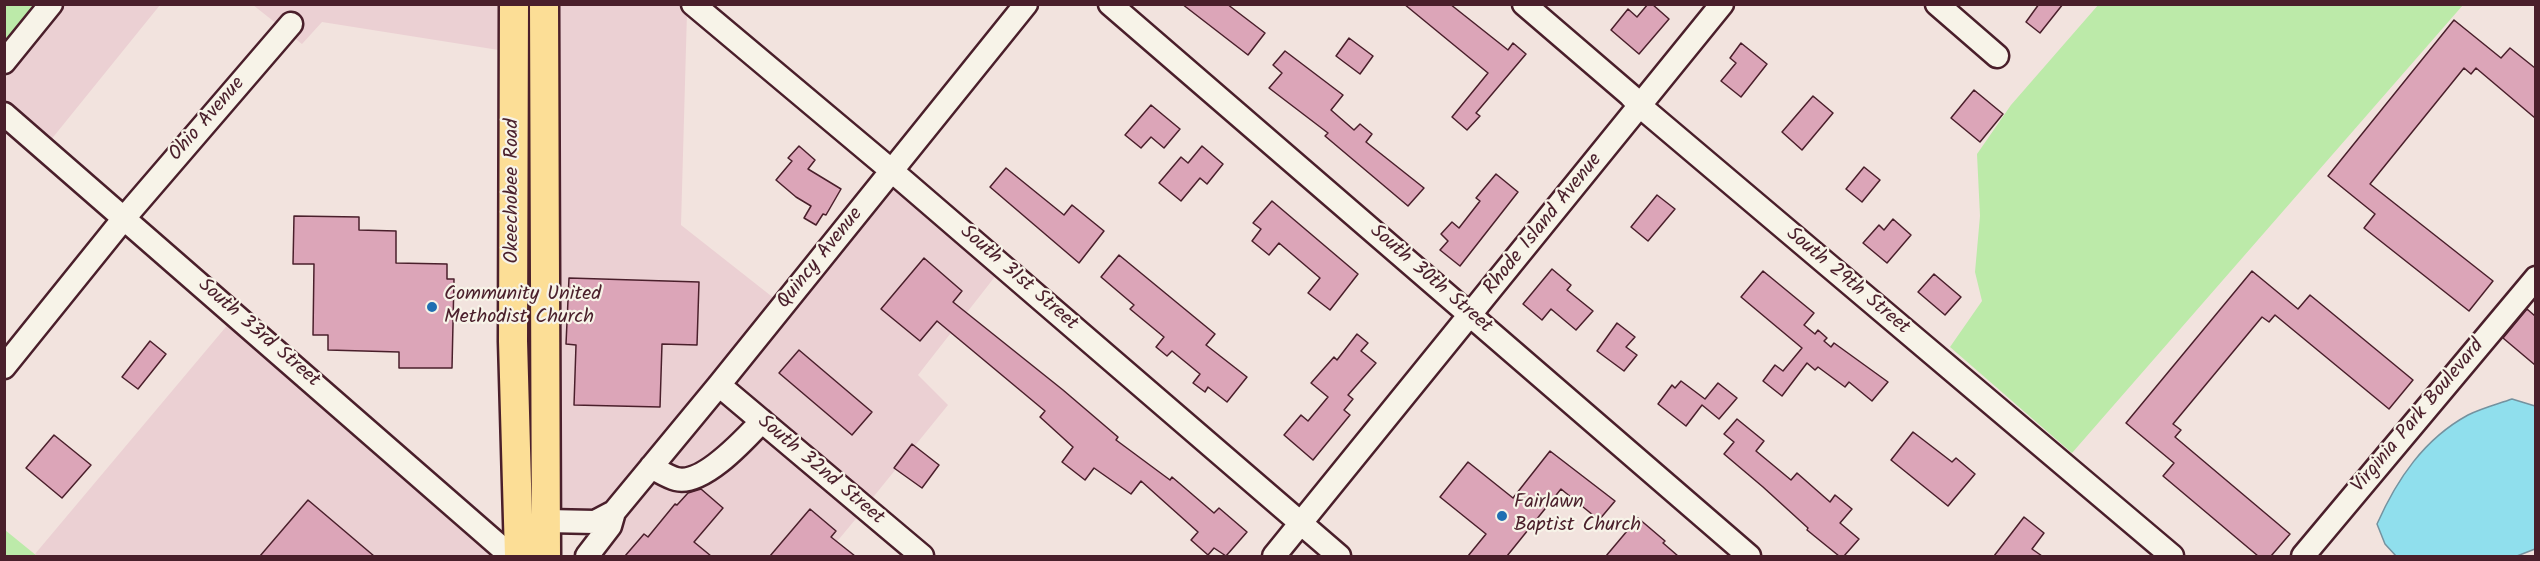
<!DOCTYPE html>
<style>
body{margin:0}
#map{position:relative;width:2540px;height:561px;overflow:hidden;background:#f2e3de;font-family:Kalam,sans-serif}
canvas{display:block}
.frame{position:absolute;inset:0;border:6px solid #4a1f2b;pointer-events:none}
</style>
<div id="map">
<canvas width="2540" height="561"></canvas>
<div class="frame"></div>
</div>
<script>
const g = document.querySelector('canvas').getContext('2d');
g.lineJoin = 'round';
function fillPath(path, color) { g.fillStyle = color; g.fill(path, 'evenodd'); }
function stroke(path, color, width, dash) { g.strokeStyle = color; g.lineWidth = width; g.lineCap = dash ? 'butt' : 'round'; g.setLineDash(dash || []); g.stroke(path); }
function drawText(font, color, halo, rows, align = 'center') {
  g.font = font + ' Kalam,sans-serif'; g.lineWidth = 4.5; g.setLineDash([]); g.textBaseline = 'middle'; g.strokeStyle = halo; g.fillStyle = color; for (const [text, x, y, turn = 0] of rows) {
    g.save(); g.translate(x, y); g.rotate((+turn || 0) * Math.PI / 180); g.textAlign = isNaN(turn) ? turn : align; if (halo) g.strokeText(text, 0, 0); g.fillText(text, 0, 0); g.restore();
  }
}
fillPath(new Path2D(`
 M65 5H160L50 141 5 101V79Z
 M253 5H504L505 51 322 22 302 44 293 37 305 23 290 10 277 24Z
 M554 5H679L687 12 681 225 775 299 610 501 606 500 605 505 592 513H557Z
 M894 185 997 274 918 375 948 405 870 501 733 384Z
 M230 322 496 556H37L35 554Z
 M721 399 859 515 825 556H600L619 532 623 519 628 516 626 513Z`), '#ebd0d3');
fillPath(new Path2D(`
 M2099 4 2463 5 2072 453 1950 347 1982 301 1975 272 1980 216 1977 154 2011 105Z
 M5 5H38L5 46Z
 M4 530H5L37 556H5Z`), '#bceaa9');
const water = new Path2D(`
 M2512 399 2535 406V549L2517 556H2396L2385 544 2377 524C2397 479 2424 439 2468 415 2482 408 2498 404 2512 399Z`);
fillPath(water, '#90dfed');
stroke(water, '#74929f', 1.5);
const building = new Path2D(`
 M1182 4H1227L1265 33 1248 55Z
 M1404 4H1450L1508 50 1513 43 1526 54 1476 113 1480 116 1467 130 1452 117 1488 73Z
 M1648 4H1652L1669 19 1639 54 1611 30 1628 9 1637 17Z
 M2039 4H2063L2040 33 2026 22Z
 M2454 20 2501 58 2510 48 2535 68V118L2476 68 2471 74 2464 68 2370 184 2493 281 2469 311 2364 228 2375 214 2328 176Z
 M1349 38 1373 56 1360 74 1336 56Z
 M1741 43 1767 64 1741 97 1721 81 1736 63 1730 58Z
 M1285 51 1343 95 1331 110 1354 130 1360 124 1372 134 1366 142 1424 188 1408 206 1325 136 1328 133 1269 88 1282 73 1273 65Z
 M1974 90 2003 114 1980 142 1951 118Z
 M1813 96 1833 113 1802 150 1782 132Z
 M1151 105 1180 129 1164 148 1151 137 1141 148 1125 135Z
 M799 146 815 160 808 169 841 189 826 215 823 214 816 225 804 218 811 206 796 197 776 180 792 161 788 158Z
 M1202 146 1223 164 1207 184 1200 178 1181 201 1159 183 1181 157 1188 163Z
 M1864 167 1880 180 1862 202 1846 189Z
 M1006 168 1064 215 1072 205 1104 231 1079 263 990 187Z
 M1496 174 1518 192 1460 266 1440 250 1448 241 1441 234 1452 222 1459 228 1480 201 1476 198Z
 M1657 195 1675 209 1648 241 1631 227Z
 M1272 201 1358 274 1330 310 1308 293 1320 278 1279 243 1269 255 1252 241 1261 229 1253 223Z
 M294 216 359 217V230L396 231V263L447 264V279H454L452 368H399V352L328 350V335H313L314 264H293Z
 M1893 219 1911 235 1887 263 1863 243 1879 225 1884 230Z
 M1119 255 1215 334 1206 345 1247 377 1227 402 1208 387 1205 392 1193 383 1200 374 1172 351 1167 356 1156 347 1164 337 1130 309 1134 305 1101 277Z
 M924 258 962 291 953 302 1063 390 1118 437 1116 440 1170 480 1172 477 1214 513 1219 508 1247 532 1226 556 1214 548 1208 555 1191 540 1198 532 1141 481 1131 494 1094 468 1085 480 1062 462 1073 447 1040 417 1045 411 937 321 920 341 881 309Z
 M1552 269 1571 285 1567 290 1593 311 1576 330 1551 309 1542 320 1523 304Z
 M1763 271 1814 313 1804 325 1815 334 1818 330 1827 338 1824 341 1831 347 1834 343 1888 382 1872 401 1849 382 1845 387 1818 367 1815 370 1807 363 1782 396 1763 381 1775 365 1783 371 1802 348 1741 297Z
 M2252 271 2298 309 2310 295 2413 380 2389 409 2275 315 2269 322 2262 317 2173 424 2181 430 2175 437 2290 534 2271 556H2258L2163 476 2174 463 2126 423Z
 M1934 274 1961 297 1945 315 1918 292Z
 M569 278 699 282 697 345 662 344 660 407 574 405 576 345 566 344Z
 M2527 309 2535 316V365L2503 338Z
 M1617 323 1635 337 1626 347 1637 355 1624 371 1597 351Z
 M1357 334 1368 343 1361 351 1376 363 1348 395 1353 399 1344 410 1350 415 1313 460 1284 435 1301 415 1308 421 1328 397 1311 383 1334 357 1337 360Z
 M150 341 166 354 138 389 122 377Z
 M799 350 872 412 852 435 779 373Z
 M1681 381 1705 399 1718 383 1737 398 1719 419 1702 405 1686 426 1658 404 1672 385 1675 388Z
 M1737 419 1764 441 1756 451 1791 480 1797 473 1830 502 1835 495 1852 509 1840 523 1859 539 1844 556H1839L1807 530 1808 528 1763 487 1724 454 1734 442 1724 434Z
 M1913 432 1952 462 1956 458 1975 474 1948 506 1891 460Z
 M54 435 91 465 62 498 26 468Z
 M912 444 939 465 922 488 894 468Z
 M1550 451 1615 501 1599 520 1561 489 1507 556H1468L1486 534 1440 497 1468 462 1513 498Z
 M701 489 723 508 694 542 711 556H625L644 534 648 537 675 504 677 505 688 493Z
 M308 500 374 556H260Z
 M810 509 836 531 831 537 855 556H770Z
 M2024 517 2044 533 2032 549 2042 556H1994Z
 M1638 518 1665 541 1663 543 1678 556H1606Z`);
fillPath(building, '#dca5b8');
stroke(building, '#4a1f2b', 1.5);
const minor = new Path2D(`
 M693 4 892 171 1339 556
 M1110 4 1749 556
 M1524 4 1630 95 1640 106 2172 556
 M1937 4 1997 56
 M4 62 51 4
 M4 114 511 556
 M4 367 125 217 291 24
 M719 385 922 556
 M651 467C659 471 668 477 676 479 703 486 745 439 762 421
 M547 521 595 522 614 512 719 385 1026 4
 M587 556 610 526 614 512
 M1274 556 1722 4
 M2303 556 2536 278`);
const major = new Path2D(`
 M514 4 513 341 519 556
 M544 4 546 556`);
stroke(minor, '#4a1f2b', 27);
stroke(major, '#4a1f2b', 33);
stroke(minor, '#f7f3e8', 22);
stroke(major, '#fcde96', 28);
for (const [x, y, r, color] of [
 [432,307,6,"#1f6fb2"],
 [1502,516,6,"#1f6fb2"]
]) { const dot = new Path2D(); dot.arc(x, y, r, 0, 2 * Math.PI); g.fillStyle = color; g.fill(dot); stroke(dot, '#f7f3e8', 2); }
drawText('20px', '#4a1f2b', '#f7f3e8', [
 ["Ohio Avenue",208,120,-49],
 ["Okeechobee Road",514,191,-90],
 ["Rhode Island Avenue",1544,225,-51],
 ["Quincy Avenue",821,259,-51],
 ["South 31st Street",1018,279,41],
 ["South 30th Street",1430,280,41],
 ["South 29th Street",1847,282,40],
 ["South 33rd Street",258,334,41],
 ["Virginia Park Boulevard",2419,417,-50],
 ["South 32nd Street",820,471,40]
]);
drawText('20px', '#4a1f2b', '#f7f3e8', [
 ["Community United",444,296],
 ["Methodist Church",444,319],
 ["Fairlawn",1514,504],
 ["Baptist Church",1514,527]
], 'left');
</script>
